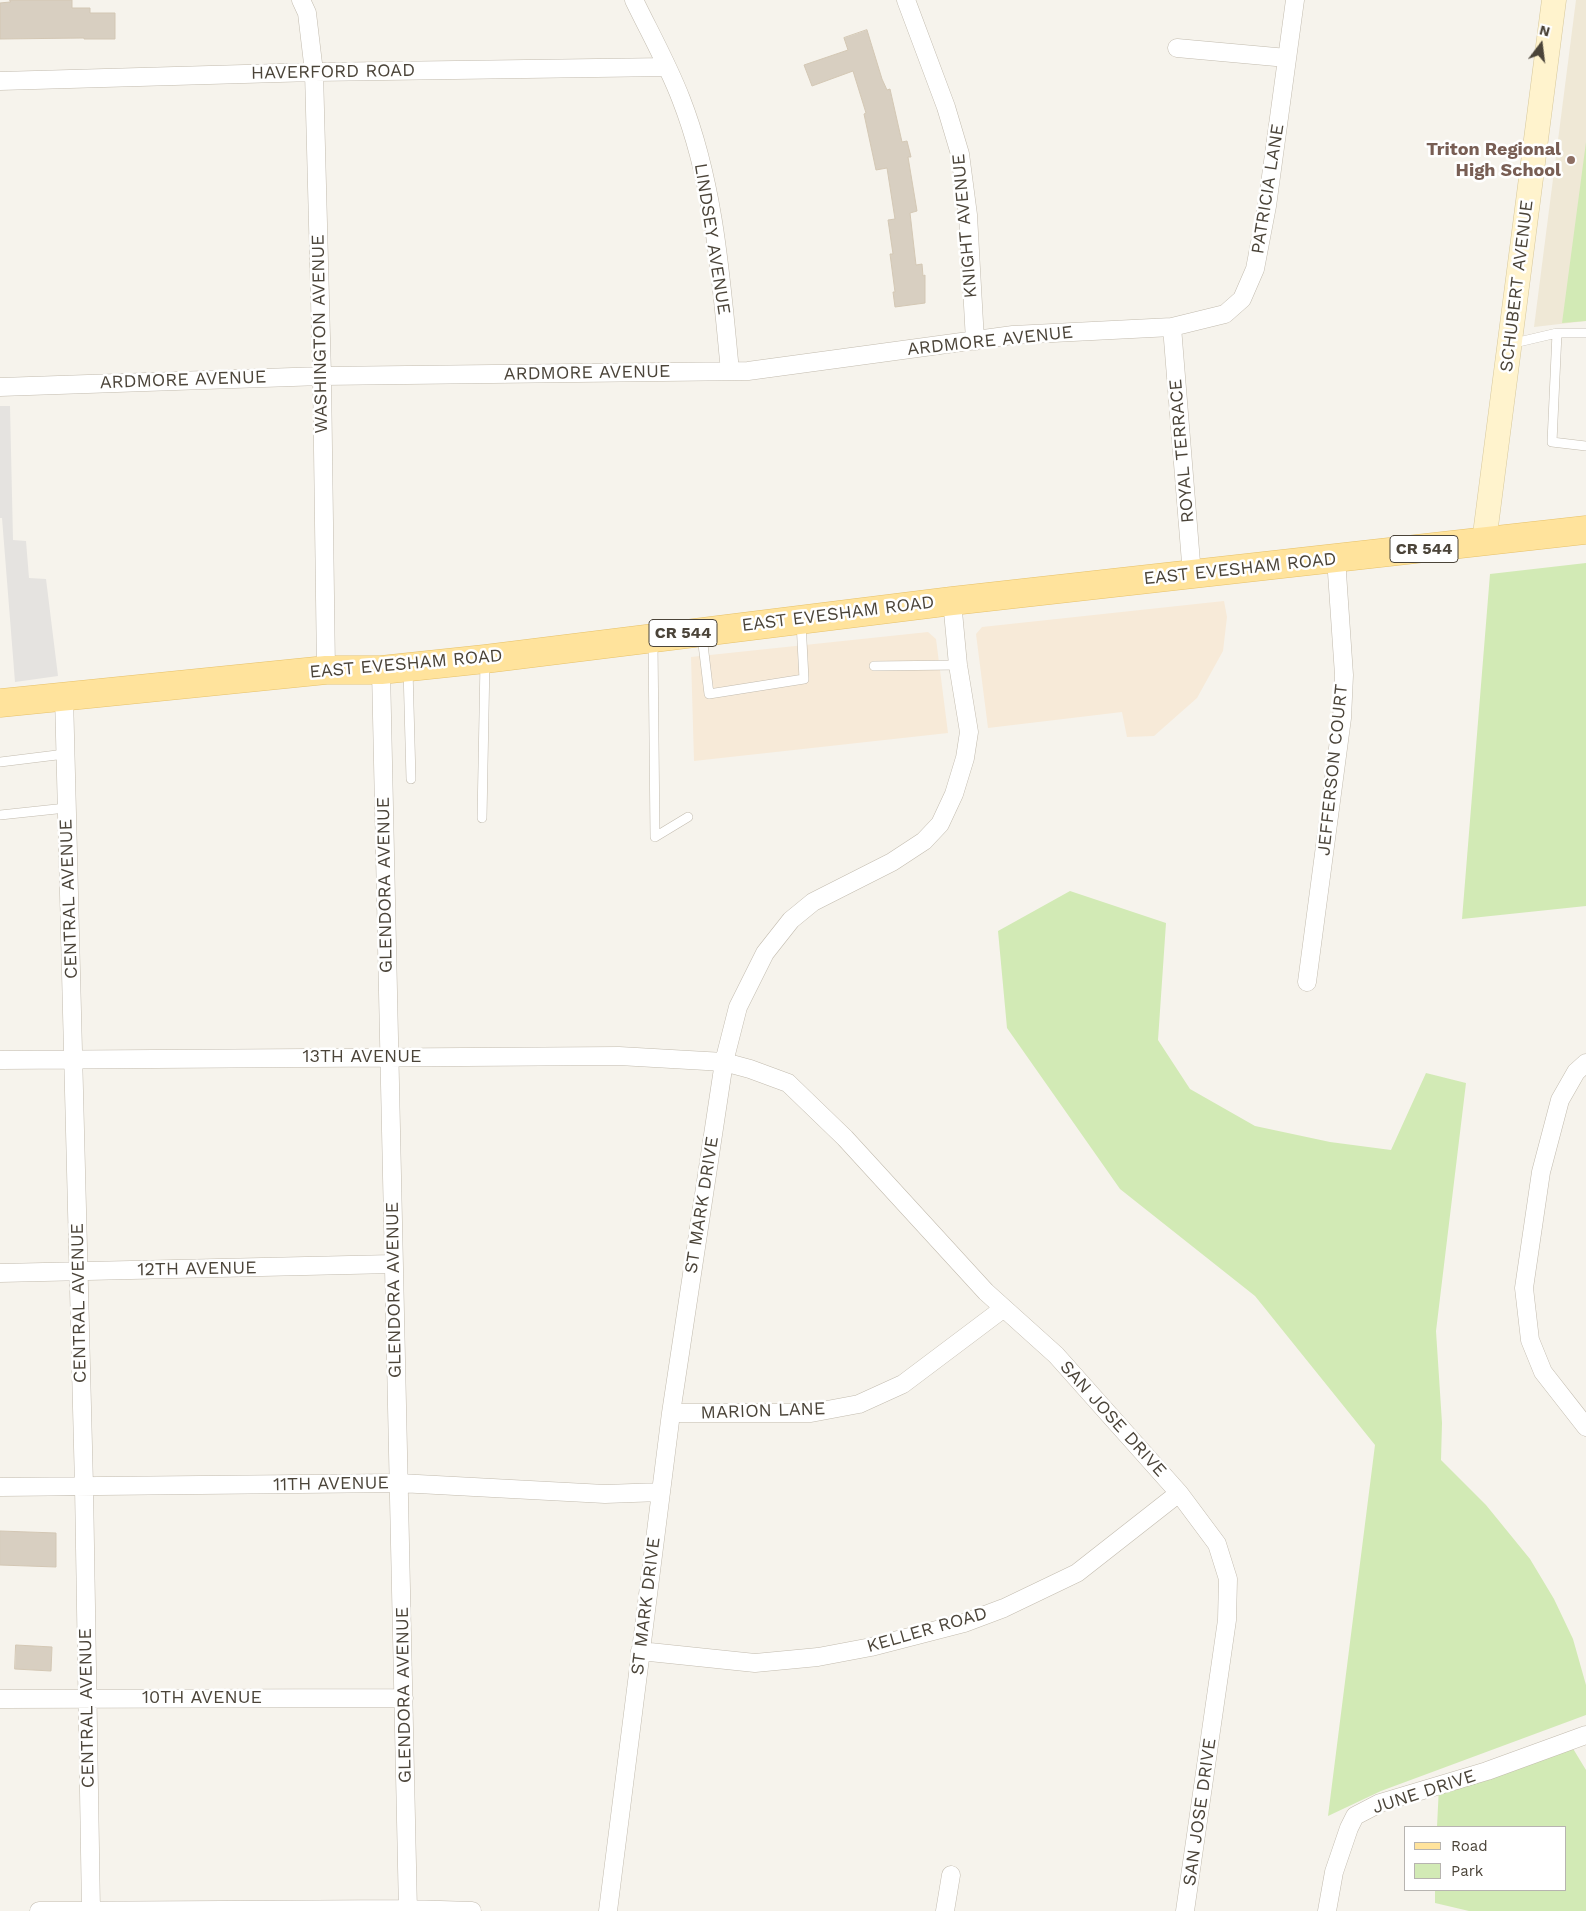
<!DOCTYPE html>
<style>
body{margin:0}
#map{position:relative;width:1586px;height:1911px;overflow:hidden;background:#f6f3ec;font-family:"Work Sans",sans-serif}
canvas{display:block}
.legend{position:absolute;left:1404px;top:1826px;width:162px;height:65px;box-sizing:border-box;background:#fff;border:1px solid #b7b4b0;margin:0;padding:6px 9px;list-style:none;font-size:15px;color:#4b4439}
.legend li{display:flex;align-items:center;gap:10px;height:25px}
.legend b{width:25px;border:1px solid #b7b4b0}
.north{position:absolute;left:1516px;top:20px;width:50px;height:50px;-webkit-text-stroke:4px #fff;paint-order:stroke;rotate:15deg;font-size:14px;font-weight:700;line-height:20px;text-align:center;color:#4b4439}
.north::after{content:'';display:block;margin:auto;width:18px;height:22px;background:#4b4439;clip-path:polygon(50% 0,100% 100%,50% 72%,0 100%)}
</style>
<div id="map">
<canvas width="1586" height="1911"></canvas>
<ul class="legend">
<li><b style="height:6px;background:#ffe39c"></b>Road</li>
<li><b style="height:14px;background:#d2eab5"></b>Park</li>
</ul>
<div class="north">N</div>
</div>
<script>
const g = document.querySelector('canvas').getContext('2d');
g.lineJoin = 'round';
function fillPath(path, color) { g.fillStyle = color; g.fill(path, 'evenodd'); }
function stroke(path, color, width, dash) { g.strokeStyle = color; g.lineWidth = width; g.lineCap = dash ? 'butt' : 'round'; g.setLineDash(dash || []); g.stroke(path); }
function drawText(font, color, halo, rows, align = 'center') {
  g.font = font + ' "Work Sans",sans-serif'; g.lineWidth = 5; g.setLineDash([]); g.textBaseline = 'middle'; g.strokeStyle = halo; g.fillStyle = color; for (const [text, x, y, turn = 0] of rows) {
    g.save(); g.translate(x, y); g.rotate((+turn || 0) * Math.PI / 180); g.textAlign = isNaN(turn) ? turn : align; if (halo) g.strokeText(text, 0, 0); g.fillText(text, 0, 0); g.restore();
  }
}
fillPath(new Path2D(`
 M1224 601 1227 617 1223 651 1197 698 1154 736 1127 737 1122 712 988 728 976 634 982 627Z
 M928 632 936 639 948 733 694 761 691 657Z`), '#f7ead8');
fillPath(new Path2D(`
 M1576 0H1586V321L1534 327Z`), '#efe8d6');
fillPath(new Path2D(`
 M1586 142V321L1562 323Z
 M1586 563V906L1462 919 1490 574Z
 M1070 891 1166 923 1158 1040 1190 1089 1255 1126 1330 1142 1391 1150 1426 1073 1466 1083 1436 1331 1442 1423 1441 1460 1486 1505 1530 1559 1554 1599 1573 1639 1586 1685V1715L1381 1791 1328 1816 1375 1445 1255 1296 1120 1189 1007 1028 998 931Z
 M1569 1742 1586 1770V1911H1469L1435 1903V1890H1565V1827H1437L1439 1786Z`), '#d2eab5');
fillPath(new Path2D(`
 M0 406H10L13 540 26 541 29 578 46 579 58 676 15 682 2 518H0Z`), '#e5e3e0');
const building = new Path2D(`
 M10 0H72V8H90V13H115V39H84V38L0 39V3L10 2Z
 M867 30 882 79 887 90 890 89 902 142 907 141 911 157H908L917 211 910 213 916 265 922 264 923 276 925 275V303L895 307 893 292H895L890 254H893L888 220 895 219 887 168 876 170 864 114 866 113 853 71 812 86 804 65 848 50 844 38Z
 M0 1531 56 1533V1567L0 1565Z
 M16 1645 52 1647 51 1671 15 1669Z`);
fillPath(building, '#d8cfc1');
stroke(building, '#d3c7b4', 1);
const lane = new Path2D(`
 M1557 333 1552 442 1586 446
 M1510 344 1557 333H1586
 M702 636 709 694 804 679 801 622
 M653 642 655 837 688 817
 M874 666 958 665
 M408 669 411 779
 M0 762 65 754
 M0 815 66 808
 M482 818 485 661`);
const street = new Path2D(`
 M301 0 307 13 314 72 322 376 326 670
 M634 0C650 33 668 65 681 99 715 186 721 280 730 371
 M906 0 946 107 960 154 968 215 975 341
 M1177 48 1287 58
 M0 81 314 72 667 67
 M1172 327 1192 575
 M0 387 322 376 748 371 1013 335 1172 327 1225 314 1242 299 1255 269 1267 206 1295 0
 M381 670 408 1911
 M64 696 84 1486 91 1911
 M1307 982 1342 718 1344 675 1336 558
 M0 1060 619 1056 724 1062 750 1069 788 1083 845 1138 986 1292 1056 1355 1179 1493 1217 1544 1228 1579 1227 1620 1185 1911
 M1586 1063 1576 1072 1560 1100 1541 1172 1524 1288 1530 1340 1543 1372 1586 1427
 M0 1273 393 1264
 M671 1413H811L859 1404 903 1384 1004 1308
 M0 1487 399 1483 605 1494 661 1492
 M640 1651 755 1663 818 1657 871 1647 964 1623 1004 1608 1077 1573 1179 1493
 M0 1699 404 1698
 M39 1911 408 1909 472 1911
 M608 1911 671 1413 724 1062 738 1007 765 953 791 920 813 902 892 862 924 841 940 824 954 794 965 758 969 732 958 665 952 601
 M945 1911 951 1875
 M1327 1911 1334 1872 1349 1828 1355 1816 1380 1803 1487 1771 1586 1735`);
const secondary = new Path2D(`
 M1484 542 1554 0`);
const primary = new Path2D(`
 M0 703 326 670H381L485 659 952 601 1586 530`);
stroke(lane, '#c2bbae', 10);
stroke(street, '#c2bbae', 19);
stroke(secondary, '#d6c79b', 25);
stroke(primary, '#e6c16a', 29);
stroke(lane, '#fff', 9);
stroke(street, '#fff', 18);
stroke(secondary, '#fff3cd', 24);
stroke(primary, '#ffe39c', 28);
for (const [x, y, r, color] of [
 [1571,160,5,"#8d6e63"]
]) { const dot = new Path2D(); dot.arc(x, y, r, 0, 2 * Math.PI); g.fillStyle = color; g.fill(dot); stroke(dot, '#fff', 2); }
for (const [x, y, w] of [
 [1424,549,68],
 [683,633,68]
]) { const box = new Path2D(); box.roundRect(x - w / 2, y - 13.5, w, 27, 4); g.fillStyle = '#fff'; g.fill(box); stroke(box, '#4b4439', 1); }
drawText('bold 16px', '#4b4439', null, [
 ["CR 544",1424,549],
 ["CR 544",683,633]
]);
drawText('18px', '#4b4439', '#fff', [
 ["HAVERFORD ROAD",333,72,-1],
 ["PATRICIA LANE",1268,189,-81],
 ["KNIGHT AVENUE",965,226,-95],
 ["LINDSEY AVENUE",712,239,81],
 ["SCHUBERT AVENUE",1517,286,-83],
 ["WASHINGTON AVENUE",320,334,-91],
 ["ARDMORE AVENUE",990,341,-6],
 ["ARDMORE AVENUE",587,373,-1],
 ["ARDMORE AVENUE",183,380,-2],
 ["ROYAL TERRACE",1182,451,-95],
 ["EAST EVESHAM ROAD",1240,569,-6],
 ["EAST EVESHAM ROAD",838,614,-7],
 ["EAST EVESHAM ROAD",406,664,-5],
 ["JEFFERSON COURT",1333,770,-84],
 ["GLENDORA AVENUE",385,885,-91],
 ["CENTRAL AVENUE",69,899,-92],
 ["13TH AVENUE",362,1057],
 ["ST MARK DRIVE",702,1205,-81],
 ["12TH AVENUE",197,1269,-1],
 ["GLENDORA AVENUE",394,1290,-91],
 ["CENTRAL AVENUE",79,1303,-91],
 ["MARION LANE",763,1411,-2],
 ["SAN JOSE DRIVE",1113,1419,48],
 ["11TH AVENUE",331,1484,-1],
 ["ST MARK DRIVE",646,1606,-83],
 ["KELLER ROAD",927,1630,-16],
 ["GLENDORA AVENUE",404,1695,-91],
 ["10TH AVENUE",202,1698],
 ["CENTRAL AVENUE",87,1708,-91],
 ["JUNE DRIVE",1424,1792,-18],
 ["SAN JOSE DRIVE",1200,1812,-82]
]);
drawText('bold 18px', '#785e54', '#fff', [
 ["Triton Regional",1561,150],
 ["High School",1561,171]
], 'right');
</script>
